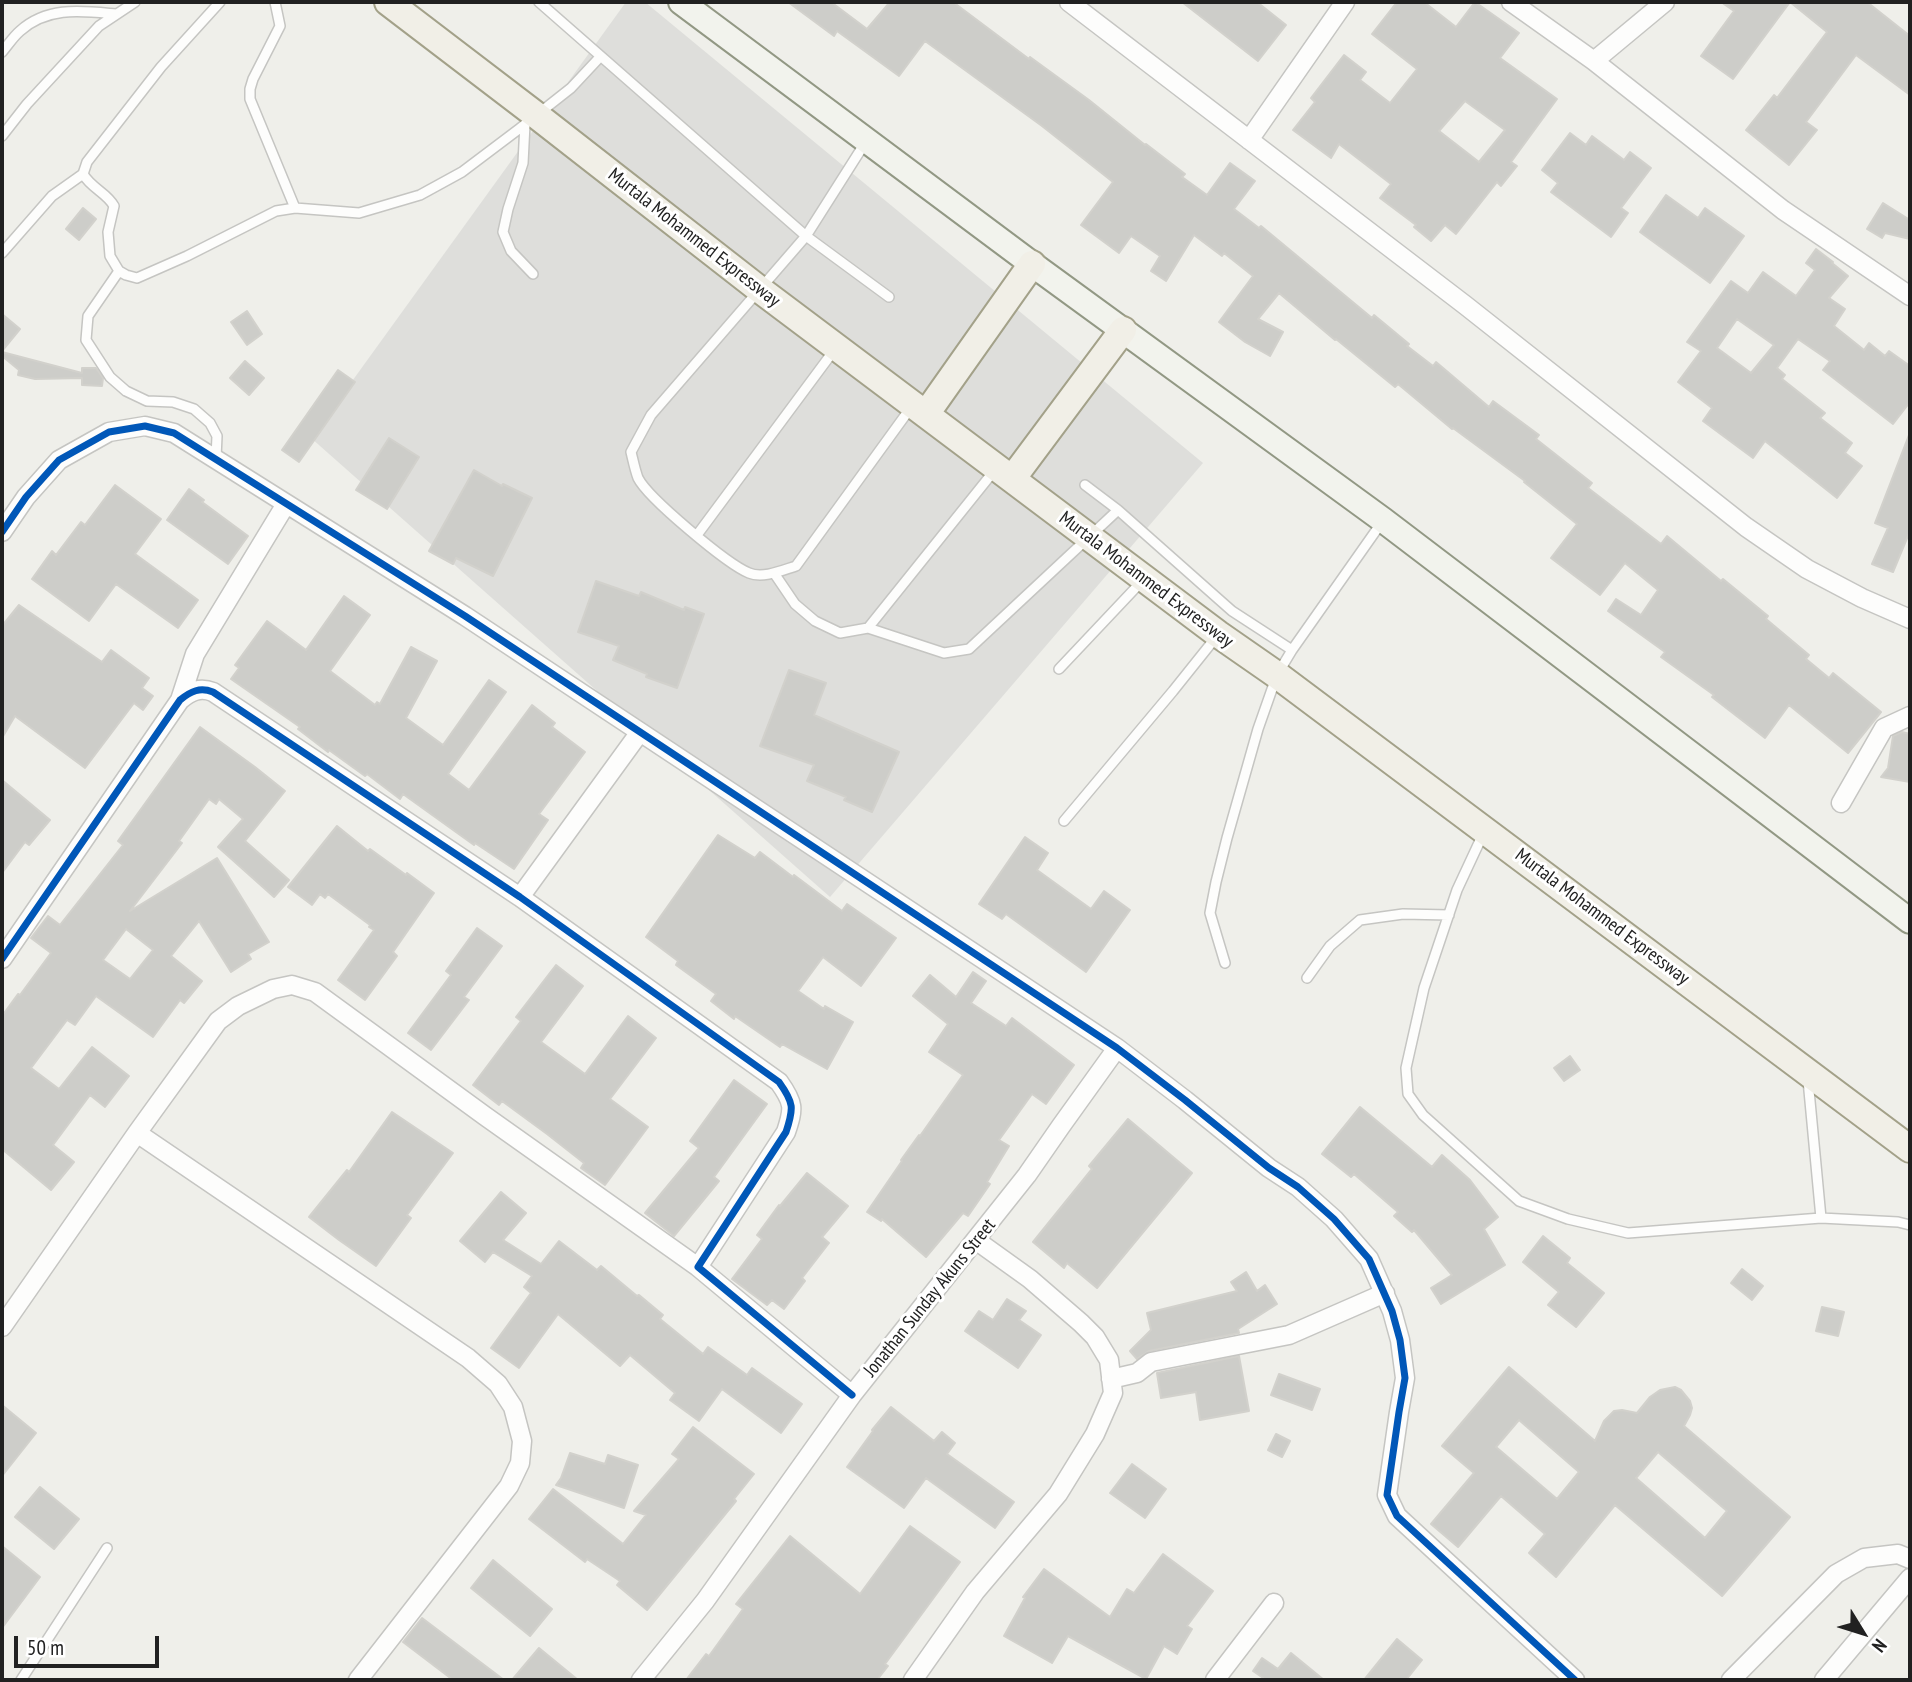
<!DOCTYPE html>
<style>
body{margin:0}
#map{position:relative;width:1912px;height:1682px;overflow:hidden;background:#efefea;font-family:"PT Sans Narrow",sans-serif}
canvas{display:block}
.frame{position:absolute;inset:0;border:4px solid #212121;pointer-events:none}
.north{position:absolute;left:1828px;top:1598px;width:70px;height:70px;-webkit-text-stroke:5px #fff;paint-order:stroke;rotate:128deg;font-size:19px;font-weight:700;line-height:28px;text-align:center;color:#212121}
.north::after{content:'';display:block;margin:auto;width:24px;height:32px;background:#212121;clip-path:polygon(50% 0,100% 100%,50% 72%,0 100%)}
.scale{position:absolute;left:14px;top:1636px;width:145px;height:32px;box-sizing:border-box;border:4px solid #212121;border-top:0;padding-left:9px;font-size:21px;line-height:24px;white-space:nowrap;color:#212121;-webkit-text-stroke:5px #fff;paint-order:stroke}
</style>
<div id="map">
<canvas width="1912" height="1682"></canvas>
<div class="frame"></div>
<div class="north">N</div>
<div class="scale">50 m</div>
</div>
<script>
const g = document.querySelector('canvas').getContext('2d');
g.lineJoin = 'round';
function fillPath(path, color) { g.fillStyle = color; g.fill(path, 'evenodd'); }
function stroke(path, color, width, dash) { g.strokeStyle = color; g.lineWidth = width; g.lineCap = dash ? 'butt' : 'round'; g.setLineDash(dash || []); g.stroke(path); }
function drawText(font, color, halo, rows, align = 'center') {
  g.font = font + ' "PT Sans Narrow",sans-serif'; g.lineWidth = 6; g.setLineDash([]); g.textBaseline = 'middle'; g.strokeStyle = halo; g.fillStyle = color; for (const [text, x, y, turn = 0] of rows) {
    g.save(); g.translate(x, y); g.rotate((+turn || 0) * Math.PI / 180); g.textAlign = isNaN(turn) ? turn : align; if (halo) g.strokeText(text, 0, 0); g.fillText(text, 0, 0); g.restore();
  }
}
fillPath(new Path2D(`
 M626 2H645L1203 463 830 897 311 438Z`), '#dededb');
const building = new Path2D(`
 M788 2H831L867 29 890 2H953L1029 59 1030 57 1089 100 1145 145 1146 144 1185 174 1182 177 1207 195 1230 163 1255 181 1234 209 1259 228 1261 226 1372 318 1374 315 1409 344 1407 346 1433 366 1436 362 1489 407 1493 401 1539 435 1536 439 1592 483 1588 488 1661 544 1667 536 1721 581 1723 579 1768 616 1766 619 1809 655 1806 659 1829 678 1833 673 1881 712 1848 753 1789 705 1765 738 1712 697 1714 695 1661 657 1665 652 1608 611 1616 599 1641 615 1658 590 1625 563 1600 595 1551 558 1577 524 1524 482 1525 481 1453 428 1452 429 1398 384 1395 387 1336 339 1335 340 1279 293 1258 319 1283 332 1270 356 1245 342 1219 322 1253 276 1224 253 1222 256 1194 235 1166 281 1151 271 1160 256 1131 236 1119 253 1081 225 1113 182 1042 126 925 41 899 76 837 31 834 36Z
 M1182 2H1257L1286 25 1258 61Z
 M1397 2H1424L1456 27 1475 2 1519 33 1500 58 1557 99 1511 162 1517 166 1501 186 1497 182 1456 234 1445 225 1431 241 1414 227 1416 225 1380 198 1391 184 1339 144 1331 158 1293 130 1315 102 1311 98 1344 55 1366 72 1360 80 1390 103 1417 69 1372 34ZM1465 101 1505 130 1479 162 1439 131Z
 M1721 2H1867L1910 36V95L1856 55 1806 122 1817 130 1789 165 1746 130 1774 95 1777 98 1827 32 1790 2 1733 79 1701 56 1734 11Z
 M1570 133 1586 145 1592 136 1624 160 1630 152 1651 168 1621 208 1628 213 1611 237 1551 192 1558 183 1542 170Z
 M1666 195 1698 218 1705 208 1744 236 1710 283 1640 232Z
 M1883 203 1910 220V239L1885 233 1882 238 1867 229Z
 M83 208 96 219 79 240 66 229Z
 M1816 249 1833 262 1832 263 1848 276 1829 298 1845 309 1834 326 1864 350 1869 343 1885 356 1889 351 1910 366V402L1893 424 1823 370 1830 361 1798 339 1777 368 1785 375 1782 379 1825 413 1820 418 1852 443 1845 453 1862 466 1837 498 1765 441 1753 458 1703 421 1712 408 1678 382 1701 351 1687 342 1731 281 1748 293 1763 272 1796 296 1815 270 1806 263ZM1737 319 1774 345 1751 373 1717 348Z
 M247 311 262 334 247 345 231 322Z
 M2 314 20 329 2 351Z
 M2 352 82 373V368H96L103 378 102 386 82 385V378L35 379 18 375 19 370 2 356Z
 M245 361 264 378 249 395 230 378Z
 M338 370 355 382 299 462 282 450Z
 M1909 435 1910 531 1893 572 1872 564 1888 528 1875 523Z
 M389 438 419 457 387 509 356 490Z
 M474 470 502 486 503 484 532 498 493 576 456 558 453 564 429 551Z
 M115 485 161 519 135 554 198 600 178 628 116 584 89 621 32 579 52 551 56 555 81 522 85 525Z
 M189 489 204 500 202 502 248 536 228 564 167 520Z
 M596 581 639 596 641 592 684 610 685 607 704 614 677 688 646 677 647 674 613 660 619 646 578 632Z
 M344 596 370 615 330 671 375 705 377 702 380 704 411 647 437 661 406 718 443 745 489 680 506 692 448 774 469 790 532 705 555 723 552 727 585 752 539 814 548 820 514 869 475 843 474 845 403 794 400 799 367 774 365 776 329 750 328 752 298 729 300 727 231 679 239 668 235 665 267 621 306 650Z
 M19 605 102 662 111 650 149 678 142 688 153 696 143 710 134 703 85 768 15 716 2 738V626Z
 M789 670 826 683 814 715 899 752 872 812 844 800 846 797 807 781 814 765 760 746Z
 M200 727 255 767 285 791 245 841 289 880 274 897 218 847 243 819 219 799 216 804 209 799 179 841 182 843 130 911 217 858 269 942 248 954 251 959 231 972 199 921 171 956 202 981 184 1003 180 1000 153 1037 96 996 75 1025 67 1020 31 1068 59 1089 92 1047 129 1076 105 1107 90 1095 53 1145 74 1162 51 1190 2 1149V1016L18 994 20 995 51 953 31 938 48 916 60 925 123 845 118 841ZM126 929 153 950 130 979 103 960Z
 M1902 732 1910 734V782L1881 777 1888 768 1893 736Z
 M2 780 50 820 29 845 25 842 2 873Z
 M337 826 368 851 370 849 406 875 407 873 434 893 393 952 397 956 365 1000 338 980 374 930 369 927 370 925 328 894 325 898 320 894 312 905 288 887Z
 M718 835 755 858 760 852 793 877 794 875 842 911 847 904 896 938 861 986 823 957 798 991 824 1009 825 1006 853 1022 827 1069 782 1044 780 1047 735 1016 734 1019 711 1001 716 994 676 965 678 961 646 937Z
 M1025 837 1048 853 1037 870 1091 909 1104 891 1130 910 1086 972 1006 914 1002 919 979 904Z
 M477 928 502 946 464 997 469 1000 431 1050 408 1033 451 975 446 971Z
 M556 965 583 986 541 1042 585 1074 628 1016 656 1038 610 1099 648 1127 605 1185 581 1168 584 1163 547 1134 502 1101 499 1105 473 1085 521 1021 516 1017Z
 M973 972 986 981 971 1003 1006 1026 1012 1018 1074 1065 1046 1104 1032 1094 999 1140 1009 1146 987 1182 990 1184 968 1216 963 1213 926 1257 882 1219 881 1221 867 1212 902 1161 901 1160 919 1135 920 1136 963 1075 929 1052 948 1024 913 996 930 975 956 997Z
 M1570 1056 1580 1070 1564 1081 1554 1068Z
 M734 1080 767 1104 714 1177 719 1181 674 1236 645 1213 699 1148 690 1141Z
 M1360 1107 1432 1167 1442 1155 1470 1180 1498 1217 1484 1229 1505 1265 1441 1304 1431 1288 1452 1275 1414 1230 1412 1232 1394 1216 1398 1212 1354 1174 1351 1177 1322 1154Z
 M392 1112 453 1153 407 1215 411 1218 376 1266 339 1240 309 1217 347 1170 349 1172Z
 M1128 1119 1192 1173 1097 1288 1067 1263 1064 1268 1033 1242 1092 1169 1089 1166Z
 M807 1173 848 1206 822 1237 829 1243 802 1278 805 1281 784 1309 772 1300 767 1305 732 1279 762 1239 757 1235 779 1205 780 1206Z
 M501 1192 526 1213 503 1240 541 1264 559 1241 597 1270 601 1266 637 1296 639 1295 663 1315 660 1319 703 1354 708 1347 747 1375 752 1368 802 1404 781 1433 722 1389 699 1421 670 1400 675 1393 630 1355 620 1366 558 1314 519 1368 491 1348 531 1293 524 1287 532 1276 493 1252 485 1262 460 1241Z
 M1543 1236 1570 1258 1567 1263 1604 1293 1576 1327 1548 1305 1559 1292 1523 1262Z
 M1742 1269 1763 1286 1752 1300 1731 1283Z
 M1246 1272 1257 1291 1265 1285 1277 1304 1238 1329 1239 1333 1149 1351 1137 1359 1130 1351 1151 1330 1147 1313 1237 1291 1231 1282Z
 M1007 1299 1026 1311 1019 1320 1041 1335 1018 1368 965 1331 979 1311 993 1320Z
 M1822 1307 1844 1312 1838 1336 1816 1331Z
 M1239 1356 1249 1411 1200 1420 1196 1392 1161 1398 1157 1373Z
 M1509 1367 1595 1441 1604 1421 1614 1411 1622 1410 1637 1413 1650 1397 1660 1390 1675 1387 1681 1390 1690 1401 1692 1408 1690 1415 1684 1426 1790 1517 1722 1596 1615 1505 1556 1577 1529 1553 1545 1534 1501 1496 1458 1547 1431 1524 1474 1473 1442 1446ZM1519 1420 1579 1472 1557 1499 1496 1447ZM1658 1452 1727 1511 1705 1538 1636 1478Z
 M1279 1374 1320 1389 1312 1410 1271 1395Z
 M2 1405 36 1433 2 1476Z
 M891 1407 934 1441 942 1432 955 1443 947 1454 1014 1502 995 1528 926 1478 904 1508 847 1467 873 1431 872 1430Z
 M693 1427 754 1474 734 1499 736 1501 647 1610 617 1585 620 1581 587 1559 585 1562 529 1519 553 1489 623 1544 646 1515 634 1511 679 1459 672 1454Z
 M1276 1434 1290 1441 1282 1457 1268 1450Z
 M570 1453 605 1464 608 1455 638 1465 624 1508 556 1485 561 1478Z
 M1132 1464 1166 1489 1145 1518 1110 1493Z
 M40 1487 79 1519 54 1549 15 1517Z
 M910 1526 960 1562 885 1664 888 1666 877 1680H686L706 1654 709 1656 743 1609 736 1604 790 1536 860 1594Z
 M2 1546 40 1577 2 1628Z
 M1163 1554 1213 1591 1187 1626 1192 1629 1177 1654 1164 1646 1146 1679 1068 1636 1052 1663 1004 1636 1025 1598 1023 1597 1044 1569 1110 1617 1127 1589 1134 1593Z
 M493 1560 552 1609 530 1636 471 1588Z
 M422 1618 504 1680H453L403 1642Z
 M1397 1639 1422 1660 1406 1680H1364Z
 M539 1648 578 1680H512Z
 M1291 1653 1324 1680H1266L1253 1671 1262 1658 1278 1669Z`);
fillPath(building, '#cdcdc9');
stroke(building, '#d2d1cc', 2);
const lane = new Path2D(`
 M220 2 161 67 87 162 83 174C91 188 107 193 114 206L108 232 110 256 119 271 126 275 137 278 187 256 276 211 295 208 359 213 420 195 462 172 519 129 571 88 600 57
 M275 2 280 26 253 79 250 89V99L295 208
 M539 2 806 236 889 297
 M2 52C8 45 13 37 20 31 48 6 82 11 116 14
 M525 124 523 163 508 209 503 232 511 251 533 274
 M2 136 27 104 99 26 135 2
 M865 143 806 236 651 415 631 452C633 460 635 470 638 478 648 498 727 564 749 573 763 579 783 570 796 566L912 406
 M2 253 52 196 83 174
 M119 271 88 316 86 340 110 377 126 391 147 401 173 402 194 409 210 423 217 436 216 458
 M1085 485 1118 510 1232 611 1292 650
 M697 535 835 349
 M774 573 795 604 815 621 840 633 868 628 944 653 969 649 1118 510
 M868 628 994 471
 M1059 669 1143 580
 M1064 821 1173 691 1217 636
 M1484 832 1457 890 1424 988 1406 1068 1408 1094 1423 1115 1519 1201 1568 1219 1628 1233 1821 1218 1898 1222 1910 1225
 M1225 963 1210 913 1216 882 1227 838 1258 729 1277 675 1292 650 1382 522
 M1307 978 1330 946 1360 920 1403 914 1449 915
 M1808 1080 1821 1218
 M21 1680 107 1548`);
const street = new Path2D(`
 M1069 2 1465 305 1746 527 1807 569 1862 598 1910 619
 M1511 2 1594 61 1783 210 1910 296
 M1594 61 1665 2
 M1249 140 1345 2
 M2 532 26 497 59 460 109 432 145 426 174 433 465 616 1117 1048 1185 1100 1269 1168 1298 1187 1334 1219 1369 1259 1392 1311 1400 1340 1405 1378 1399 1412 1387 1495 1397 1516 1575 1680
 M180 700 195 654 286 504
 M1841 803 1884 728 1910 716
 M520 897 640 732
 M2 959 180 700C191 691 200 687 213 692L520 897 779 1082C794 1103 794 1108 786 1132L698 1267 852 1395
 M137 1133 468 1358 498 1384 513 1407 522 1441 520 1463 509 1486 358 1680
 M2 1327 137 1133 218 1021 238 1006 273 989 292 985 315 992 485 1116 698 1267
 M1111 1379 1137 1373 1151 1362 1289 1335 1385 1293
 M641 1680 705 1601 852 1395 1027 1175 1061 1126 1117 1048
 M913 1680 975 1592 1058 1494 1095 1434 1113 1393 1109 1360 1095 1337 1081 1323 1030 1279 977 1241
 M1215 1680 1274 1603
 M1731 1680 1836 1574 1864 1558 1898 1554 1910 1559
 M1824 1680 1910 1578`);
const secondary = new Path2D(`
 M681 2 1032 264 1383 520 1910 921`);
const primary = new Path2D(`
 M388 2 536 115 759 289 1218 634 1277 675 1910 1149
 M926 414 1032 264
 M1012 479 1123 330`);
stroke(lane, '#c5c5c2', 12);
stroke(street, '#c5c5c2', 21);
stroke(secondary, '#929884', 28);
stroke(primary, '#a3a189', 30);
stroke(lane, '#fdfdfc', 9);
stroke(street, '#fdfdfc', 18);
stroke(secondary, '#f2f3ed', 24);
stroke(primary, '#f1efe7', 26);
stroke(new Path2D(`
 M2 532 26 497 59 460 109 432 145 426 174 433 465 616 1117 1048 1185 1100 1269 1168 1298 1187 1334 1219 1369 1259 1392 1311 1400 1340 1405 1378 1399 1412 1387 1495 1397 1516 1575 1680
 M2 959 180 700C191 691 200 687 213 692L520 897 779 1082C794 1103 794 1108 786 1132L698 1267 852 1395`), '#0057b8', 7);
drawText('19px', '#212121', '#fff', [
 ["Murtala Mohammed Expressway",694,238,38],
 ["Murtala Mohammed Expressway",1146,580,37],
 ["Murtala Mohammed Expressway",1602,917,37],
 ["Jonathan Sunday Akuns Street",930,1298,-51]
]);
</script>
